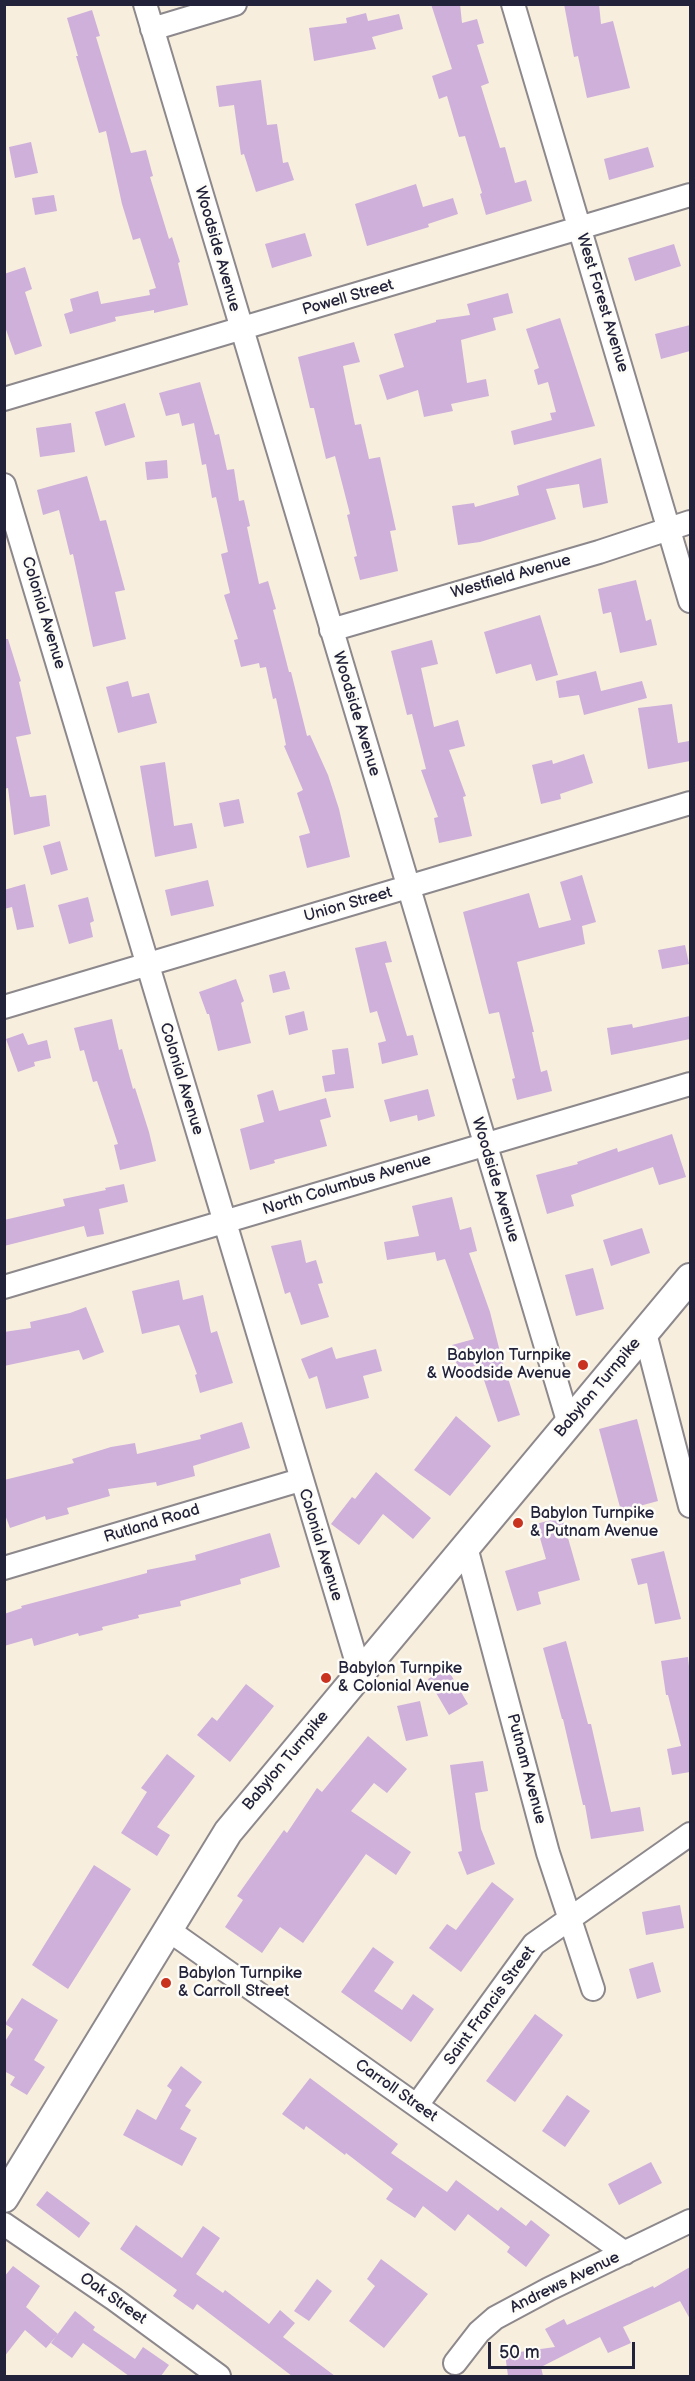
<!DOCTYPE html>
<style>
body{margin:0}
#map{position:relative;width:695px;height:2381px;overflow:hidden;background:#f7eedd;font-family:"Balsamiq Sans",sans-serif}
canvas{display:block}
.frame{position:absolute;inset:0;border:6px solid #22223b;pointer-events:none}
.scale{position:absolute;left:488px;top:2342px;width:147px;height:27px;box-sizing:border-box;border:3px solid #22223b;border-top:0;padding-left:8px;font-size:18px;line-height:21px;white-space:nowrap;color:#22223b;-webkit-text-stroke:4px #fdfcf7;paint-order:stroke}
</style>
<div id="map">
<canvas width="695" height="2381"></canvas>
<div class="frame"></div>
<div class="scale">50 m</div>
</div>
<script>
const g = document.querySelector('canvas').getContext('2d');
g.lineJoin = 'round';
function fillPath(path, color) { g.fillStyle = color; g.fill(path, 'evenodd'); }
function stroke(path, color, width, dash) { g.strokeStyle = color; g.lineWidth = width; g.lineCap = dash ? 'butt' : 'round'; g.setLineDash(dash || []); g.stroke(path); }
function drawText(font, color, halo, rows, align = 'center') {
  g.font = font + ' "Balsamiq Sans",sans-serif'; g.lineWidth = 5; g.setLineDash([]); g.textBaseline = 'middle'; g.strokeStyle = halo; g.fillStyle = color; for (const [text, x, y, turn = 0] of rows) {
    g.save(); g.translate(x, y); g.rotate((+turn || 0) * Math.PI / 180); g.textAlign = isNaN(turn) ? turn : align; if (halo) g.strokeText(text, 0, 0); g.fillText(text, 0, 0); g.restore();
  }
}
fillPath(new Path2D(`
 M431 4H460L462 23 477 19 484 43 477 45 489 83 481 86 500 148 505 147 515 183 526 180 532 201 486 215 480 194 482 193 465 136 459 137 447 96 439 99 432 76 452 69Z
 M564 4H599L601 24 613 21 630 88 587 98 578 56 574 57Z
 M92 10 100 36 96 37 131 153 146 150 153 176 150 177 169 239 172 237 180 262 178 263 188 305 154 313V310L115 317 116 321 70 334 64 314 73 311 70 299 98 291 101 304 150 295 149 290 156 288 140 238 133 240 122 204 106 131 99 133 76 56H78L67 18Z
 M366 13 368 21 399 14 403 29 372 37 376 49 314 61 309 28 347 23 346 18Z
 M261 80 267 125 277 124 283 163 288 162 294 180 256 192 244 154 241 155 234 105 219 107 216 86Z
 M31 142 38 173 15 178 9 147Z
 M648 147 654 167 609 180 604 159Z
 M416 184 423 207 453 198 458 214 428 224 429 227 367 246 355 204Z
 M54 195 57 211 35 215 32 198Z
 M305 233 312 256 272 268 265 244Z
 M674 244 681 266 635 281 628 258Z
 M25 267 32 289 25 292 42 346 15 355 4 324V274Z
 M508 293 513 313 493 318 496 330 461 340 467 383 486 379 489 396 451 404 453 411 424 417 418 390 387 400 379 375 404 367 394 334 436 322V320L470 315 467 304Z
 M560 318 595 426 514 445 511 431 552 420 550 413 556 412 548 382 538 385 534 370 539 368 526 329Z
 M690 325V351L661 359 655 334Z
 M354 342 360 362 343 366 355 425 361 424 369 459 380 457 396 530 390 531 398 571 360 580 354 557 357 556 347 515 350 514 335 456 326 459 314 408H310L298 357Z
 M200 382 215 435 219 434 227 470 234 469 239 501 244 500 250 526 247 527 259 584 268 581 276 609 273 610 289 672H291L307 736 310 735 328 775 339 809 350 857 307 868 299 836 310 833 297 793 303 790 284 746 286 745 276 698 273 699 266 667 260 668 259 663 241 667 234 640 238 639 224 595 230 593 221 554 228 552 216 497 212 498 206 464 202 465 194 423 182 426 179 413 166 416 159 393Z
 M125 403 135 437 105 446 95 412Z
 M71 423 75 452 40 457 36 428Z
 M601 458 608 503 583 508 579 484 546 489 556 519 480 542 458 545 452 506 474 503 475 507 519 495 517 486Z
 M167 460 168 478 147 480 145 462Z
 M87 476 100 521 106 520 125 590 115 592 126 639 93 647 73 554 70 555 59 510 43 515 37 490Z
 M636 580 646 621 651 619 657 645 620 653 611 612 603 614 598 589Z
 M540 615 558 675 536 681 531 664 496 674 484 632Z
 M4 639H8L21 681 19 682 31 734 16 737 30 797 46 795 50 826 14 835 8 788 4 789Z
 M432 640 438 664 421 668 434 727 458 720 465 746 449 750 466 796 463 797 472 836 439 843 434 818 438 817 421 770 426 769 412 714 407 715 391 651Z
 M596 671 601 691 642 681 647 698 584 715 579 695 559 698 556 681Z
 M128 681 132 697 149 693 157 723 118 733 106 687Z
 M672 704 678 743 689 741 690 761 648 769 638 708Z
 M584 754 593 783 560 794 561 799 541 804 532 765 552 760 553 764Z
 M165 762 174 826 192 823 197 848 155 857 140 766Z
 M239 799 244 823 224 827 219 803Z
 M60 841 68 870 51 875 43 846Z
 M582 875 596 922 582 926 585 944 517 962 534 1032H532L541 1072 547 1070 552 1091 517 1100 512 1079 515 1078 499 1012 489 1014 463 912 529 893 539 928 571 920 560 882Z
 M208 880 214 906 171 916 165 890Z
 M25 884 34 927 17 930 12 907 4 909V890Z
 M88 897 94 921 90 923 93 937 69 944 58 905Z
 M386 941 392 962 385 963 407 1036 413 1035 418 1055 382 1064 378 1043 386 1041 377 1011 370 1013 355 948Z
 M685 945 689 964 662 969 658 950Z
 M285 971 290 989 273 993 269 975Z
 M236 979 244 1001 241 1003 251 1043 218 1051 209 1014H207L199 992Z
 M304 1011 308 1030 289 1035 285 1016Z
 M690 1016V1039L611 1055 607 1028 632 1024 633 1028Z
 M112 1019 119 1050 122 1049 133 1089 135 1088 149 1132 156 1161 120 1170 114 1145 118 1144 97 1081 93 1082 84 1050 80 1051 74 1028Z
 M23 1033 28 1045 47 1040 51 1058 34 1062 35 1066 18 1072 6 1039Z
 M348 1048 354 1088 325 1092 322 1076 335 1074 332 1050Z
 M428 1089 435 1116 418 1121 417 1115 390 1122 384 1100Z
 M273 1090 279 1111 326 1098 331 1117 320 1120 327 1146 274 1160 275 1163 250 1170 240 1129 264 1122 257 1095Z
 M672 1134 686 1177 659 1185 653 1167 571 1195 574 1206 547 1214 536 1175 578 1164 577 1162 617 1148 618 1152Z
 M124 1184 128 1202 99 1209 104 1234 87 1237 84 1226 4 1246V1220L65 1206 63 1199 106 1190 105 1188Z
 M452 1197 460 1230 471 1227 477 1251 469 1253 490 1312 502 1360 520 1415 498 1422 479 1365 458 1370 452 1345 474 1339 445 1259 437 1261 435 1252 387 1260 384 1242 419 1236 412 1206Z
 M642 1228 650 1253 611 1266 603 1240Z
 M301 1240 306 1263 316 1260 323 1283 318 1284 329 1317 301 1325 290 1292 285 1294 271 1246Z
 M593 1268 604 1309 576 1316 565 1275Z
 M179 1280 183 1300 203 1295 211 1333 217 1331 233 1383 200 1393 195 1375 197 1374 179 1325 142 1334 132 1291Z
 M86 1307 104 1352 83 1360 79 1350 4 1366V1332L31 1328 30 1322 70 1313Z
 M332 1347 336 1359 376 1349 382 1371 363 1376 369 1398 326 1409 317 1376 309 1379 301 1359Z
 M456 1416 491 1446 450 1496 414 1470Z
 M637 1419 658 1501 621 1511 599 1429Z
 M242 1422 250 1448 193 1466 195 1476 157 1486 156 1482 108 1489 110 1496 67 1508 69 1514 46 1520 45 1516 10 1528 4 1512V1480L74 1463 72 1459 111 1447 135 1443 137 1454 201 1439 200 1435Z
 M376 1472 431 1518 413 1539 383 1514 359 1545 331 1524 352 1497 355 1499Z
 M562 1517 580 1580 538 1592 541 1604 517 1611 505 1571 546 1559 536 1524Z
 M270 1533 280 1567 240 1579 241 1584 180 1601 181 1606 138 1615 139 1618 102 1627 103 1630 79 1636 78 1633 34 1646 32 1638 4 1646V1614L22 1608 21 1606 147 1573V1570L196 1560 195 1555Z
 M664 1551 681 1619 655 1624 647 1583 638 1585 631 1559Z
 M566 1641 588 1724H591L611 1812 640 1807 644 1831 591 1839 585 1805H583L563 1719H562L543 1648Z
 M688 1657 690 1676V1772L672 1775 667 1749 681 1746 668 1695H666L661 1661Z
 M447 1668 468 1704 449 1715 428 1679Z
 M246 1684 274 1706 230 1762 197 1735 212 1717 217 1721Z
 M420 1701 428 1736 406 1741 397 1706Z
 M368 1736 407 1769 387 1793 374 1783 351 1811 411 1852 396 1875 366 1854 303 1943 280 1927 262 1953 225 1927 243 1900 237 1896 284 1830 287 1833 317 1788 322 1792Z
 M167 1754 195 1776 157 1827 170 1835 157 1856 121 1833 147 1792 141 1788Z
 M483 1761 488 1791 475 1793 481 1829 495 1864 467 1875 458 1852 462 1851 450 1765Z
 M94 1865 131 1889 68 1989 32 1965Z
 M492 1882 514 1899 461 1972 429 1948 447 1924 456 1930Z
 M680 1905 684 1928 646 1935 642 1912Z
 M373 1947 394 1962 374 1991 402 2010 413 1994 434 2009 411 2042 341 1992Z
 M653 1962 661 1992 637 1999 629 1969Z
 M22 1998 58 2020 34 2060 45 2067 27 2095 10 2085 15 2077 4 2071V2043L13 2029 5 2024Z
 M535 2014 563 2035 515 2102 486 2081Z
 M181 2066 202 2082 185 2106 191 2110 180 2129 197 2138 182 2166 123 2135 137 2109 156 2120 172 2090 167 2086Z
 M310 2078 398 2144 391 2153 447 2192 456 2180 498 2211 501 2207 526 2226 531 2220 550 2235 526 2267 507 2252 510 2247 468 2214 455 2231 423 2206 415 2218 386 2199 393 2189 346 2153 345 2155 306 2126 304 2130 282 2114Z
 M567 2095 590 2111 565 2147 542 2131Z
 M651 2162 662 2183 619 2205 608 2184Z
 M47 2191 90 2223 79 2238 36 2205Z
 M136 2225 182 2258 203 2226 220 2238 196 2274 223 2293 225 2290 269 2324 280 2310 295 2323 283 2337 335 2376H292L197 2304 193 2310 173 2296 177 2290 120 2249Z
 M381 2259 428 2294 384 2348 349 2321 375 2286 367 2279Z
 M13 2266 40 2286 26 2307 58 2334 46 2348 25 2330 4 2357V2277Z
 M690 2267V2319L680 2301 623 2327 631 2343 608 2353 600 2337 541 2367 543 2376H508L505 2354 555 2347 545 2329 564 2319 567 2325 653 2286 654 2288Z
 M317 2279 332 2291 309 2321 294 2311Z
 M75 2311 95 2327 93 2330 135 2359 143 2347 169 2365 161 2376H129L83 2343 72 2358 51 2343Z`), '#ceb0db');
const minor = new Path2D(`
 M145 4 569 1424
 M513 4 690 601
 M152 29 235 4
 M4 399 690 195
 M4 485 360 1673
 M331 630 599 552 690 522
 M4 1007 690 803
 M4 1287 690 1084
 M645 1333 690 1506
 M466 1547 548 1853 593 1989
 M4 1568 300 1480
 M167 1929 625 2253
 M417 2105 534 1944 690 1834
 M4 2224 114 2299 219 2376
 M455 2363 479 2332 495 2318 549 2289 690 2221`);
const major = new Path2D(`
 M4 2198 228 1832 690 1278`);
stroke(minor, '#8c888c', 26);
stroke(major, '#8c888c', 32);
stroke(minor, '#fff', 22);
stroke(major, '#fff', 28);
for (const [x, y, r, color] of [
 [583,1365,6,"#c8321e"],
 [518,1523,6,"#c8321e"],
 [326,1678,6,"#c8321e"],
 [166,1983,6,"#c8321e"]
]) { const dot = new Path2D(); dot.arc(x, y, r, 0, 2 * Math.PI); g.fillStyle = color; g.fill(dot); stroke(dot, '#fdfcf7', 2); }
drawText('16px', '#22223b', '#fdfcf7', [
 ["Woodside Avenue",217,249,74],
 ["Powell Street",348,298,-16],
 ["West Forest Avenue",602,303,73],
 ["Westfield Avenue",511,577,-16],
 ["Colonial Avenue",43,613,73],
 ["Woodside Avenue",356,714,73],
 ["Union Street",348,905,-16],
 ["Colonial Avenue",181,1079,73],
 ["Woodside Avenue",495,1180,73],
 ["North Columbus Avenue",347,1185,-17],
 ["Babylon Turnpike",598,1388,-50],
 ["Rutland Road",152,1524,-17],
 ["Colonial Avenue",320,1545,73],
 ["Babylon Turnpike",286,1761,-50],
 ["Putnam Avenue",526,1769,75],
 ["Saint Francis Street",490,2006,-54],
 ["Carroll Street",396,2091,35],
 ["Andrews Avenue",565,2283,-26],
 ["Oak Street",113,2299,35]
]);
drawText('16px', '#22223b', '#fdfcf7', [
 ["Babylon Turnpike",571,1356,"right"],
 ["& Woodside Avenue",571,1374,"right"],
 ["Babylon Turnpike",530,1514],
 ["& Putnam Avenue",530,1532],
 ["Babylon Turnpike",338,1669],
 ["& Colonial Avenue",338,1687],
 ["Babylon Turnpike",178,1974],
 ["& Carroll Street",178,1992]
], 'left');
</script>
